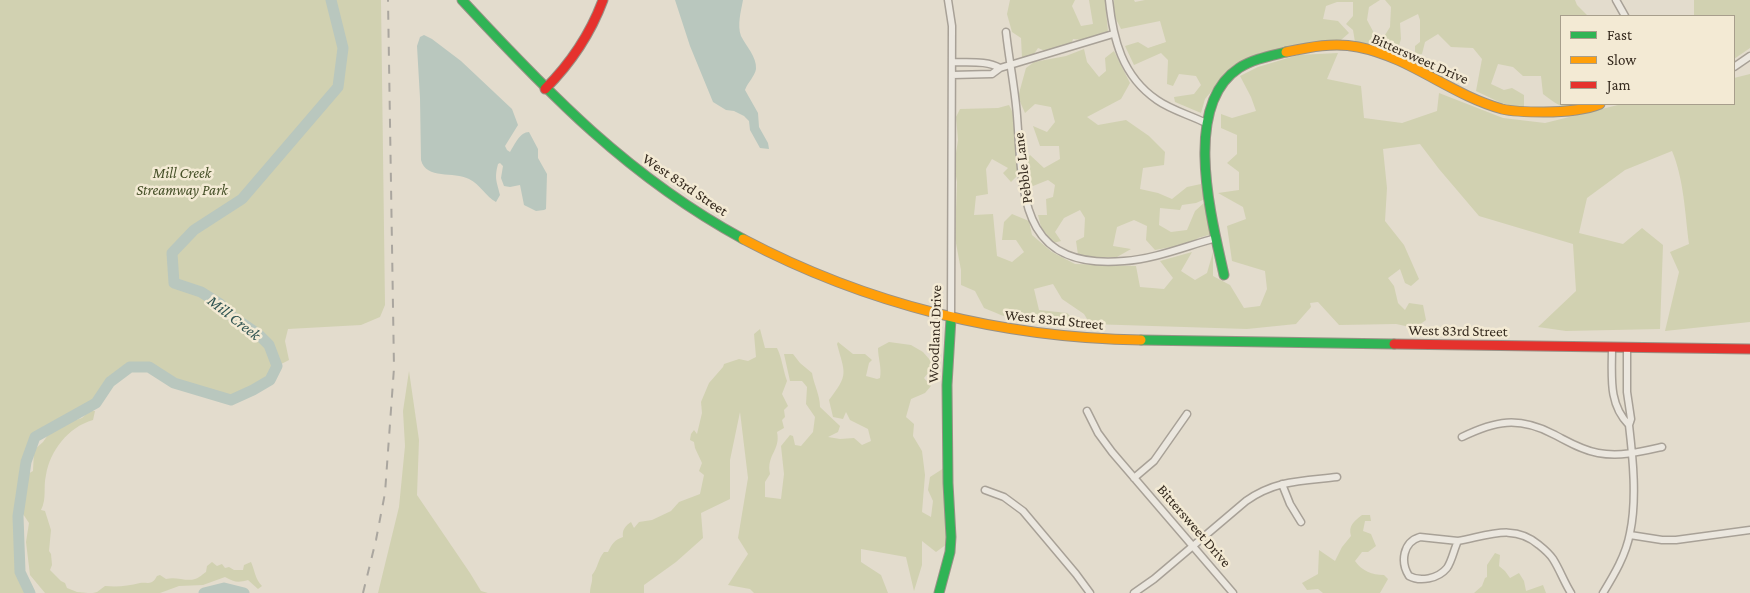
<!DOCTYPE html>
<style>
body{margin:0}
#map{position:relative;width:1750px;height:593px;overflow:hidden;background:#e3dccd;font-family:"Crimson Pro",serif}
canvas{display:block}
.legend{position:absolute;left:1560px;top:15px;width:175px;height:90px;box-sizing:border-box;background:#f3ead4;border:1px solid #a79e8c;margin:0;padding:6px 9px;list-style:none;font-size:15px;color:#362b1f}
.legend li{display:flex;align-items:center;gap:10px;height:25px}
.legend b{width:25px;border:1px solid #a79e8c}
</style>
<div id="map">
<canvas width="1750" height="593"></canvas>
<ul class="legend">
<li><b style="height:6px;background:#30b455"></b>Fast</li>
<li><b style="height:6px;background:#ff9f0a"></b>Slow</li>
<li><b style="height:6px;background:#e5322d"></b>Jam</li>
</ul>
</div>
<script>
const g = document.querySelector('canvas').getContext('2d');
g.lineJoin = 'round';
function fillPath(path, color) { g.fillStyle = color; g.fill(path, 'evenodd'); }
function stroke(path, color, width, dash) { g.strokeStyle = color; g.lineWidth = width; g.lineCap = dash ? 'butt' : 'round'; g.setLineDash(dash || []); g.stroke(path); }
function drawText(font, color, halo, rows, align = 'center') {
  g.font = font + ' "Crimson Pro",serif'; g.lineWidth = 5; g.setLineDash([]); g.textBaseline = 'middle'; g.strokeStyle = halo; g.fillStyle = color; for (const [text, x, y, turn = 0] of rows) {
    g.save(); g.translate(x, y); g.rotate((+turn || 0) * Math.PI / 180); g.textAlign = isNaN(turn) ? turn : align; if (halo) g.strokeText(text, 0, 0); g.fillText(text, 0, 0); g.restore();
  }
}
fillPath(new Path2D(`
 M0 0H381L385 305 380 317 361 325 288 329 285 341 289 360C272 368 280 368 271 379 263 388 242 395 231 400L174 383 149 367H130L110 382 96 403 35 437 26 462 18 516 20 572 30 593H0Z
 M1010 0H1075L1072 6 1081 26 1093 24 1089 0H1105L1108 32 1082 40 1073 39 1071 45 1045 51 1038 48 1032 57 1022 58 1021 38 1012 32 1007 14Z
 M1114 0H1134L1135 2 1145 0H1380L1369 7 1367 20 1375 35 1369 44 1355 42 1353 30 1346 24 1353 16V2H1337L1326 6 1323 19 1338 21 1349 33 1341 40 1309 43 1249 58 1226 74 1205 99 1201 113 1175 102 1174 97 1194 94 1201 85 1196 76 1179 74 1173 86 1167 84 1168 60 1161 53 1134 65 1125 46 1138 42 1148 48 1166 42 1160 21 1121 29 1112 11Z
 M1385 0H1575L1577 5 1588 16H1561V104H1586C1563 110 1562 108 1543 94L1541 76H1523L1513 67 1498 64 1491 84 1504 90 1512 88 1524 95V109L1501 103 1476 91 1482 59 1473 48 1451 47 1438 34 1425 42 1422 54 1415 55V46L1420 42V20L1418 14 1400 23 1401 39 1397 52 1386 49 1380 43 1390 27 1391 7Z
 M1694 0H1750V48L1734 59V16H1694Z
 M1084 49 1087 62 1099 77 1106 71 1105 58 1114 51 1130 83 1121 99 1087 117 1098 125 1126 120 1149 136 1165 152 1164 165 1143 168 1140 189 1158 193 1172 199 1187 187 1201 184 1205 199 1196 203 1182 205 1180 210 1160 208 1159 225 1171 232 1187 230 1195 211 1205 202 1212 234 1198 238 1193 243 1155 250 1146 240 1147 226 1134 220 1117 227 1113 246 1131 249 1117 257 1092 258 1078 255 1076 241 1084 237 1085 218 1080 210 1064 218 1055 232 1061 241 1053 243 1041 227 1038 215H1047L1046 199 1053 197 1055 185 1048 180 1028 188 1025 162 1030 155 1044 168 1060 159 1059 146H1040L1033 126 1047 132 1055 122 1051 107 1035 104 1025 113 1018 97 1026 68 1034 62 1066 56Z
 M1338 53 1327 79 1361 86 1364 118 1402 123 1437 111 1439 93 1503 118 1545 123 1622 104H1734V78L1750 74V322L1665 331 1679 272 1670 252 1689 244C1685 214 1684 179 1672 151L1625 170 1587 198 1579 233 1623 244 1642 228 1663 245 1660 329 1566 331 1538 327 1576 291 1573 244 1479 216 1439 169 1420 144 1383 149 1387 188 1385 221 1404 245 1419 279 1411 286 1405 283 1400 269 1388 278 1394 286 1398 303 1405 310 1409 303 1423 305 1426 320 1415 328 1396 324 1339 325 1318 302 1310 303 1311 307 1296 324 1247 329 1090 324 1084 314 1062 299 1053 284 1034 289 1039 310 1067 313 1074 320 1051 323 1044 320C1024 327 1002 315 984 308L975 291 961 285V270L955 238 957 182 954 166 958 140 956 117 960 109 998 108 1009 105 1015 117 1018 175 1011 182 1003 173 1008 168 992 159 986 169 988 194 976 196 974 215 993 214 997 256 1012 262 1024 252 1016 240H1002L1004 222 1012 214 1029 221 1032 235 1052 252 1075 264 1136 266 1140 287 1164 289 1173 278 1160 261 1192 252 1181 271 1195 280 1207 273 1213 252V276L1230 285 1244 308 1260 306 1267 289 1265 271 1232 261 1227 226 1246 219 1243 207 1218 193 1239 190V172L1227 163 1237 154V135L1221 128V114L1232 118 1256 111 1251 97 1240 76 1258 67 1298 55Z
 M760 329 765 348H777C782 358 783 370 787 381L782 394 788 406 784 410 785 417 782 420 784 428 777 432C781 450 766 455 770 474L765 482V497L781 499 784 474 781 446 790 435 793 436 795 445 801 446 813 432 815 417 806 404 807 387 802 381H790L784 354H793L800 363 812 373C814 385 820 395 820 407L840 426 838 432 828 437 840 439 854 438 862 445 871 441 868 429 850 420 846 412 843 419 833 417 829 400C849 374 845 374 837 344L838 342 853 354H865L872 360 869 363 866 376 877 379 880 378C882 368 878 358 878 348L889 342 911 345 923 352 930 360 933 367 924 378 931 386 925 393 911 399 906 417 914 424 913 436 922 451 925 475 922 512 931 517 933 501 928 490 930 477 944 468 947 544 936 552 922 541V565L914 591 906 557 861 549V562L881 575 888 593H754L750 589 728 585 748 554 738 538 748 478 740 412 730 460V499L701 513 703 538 676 562 644 585V593H590C590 586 593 582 592 575 598 568 598 559 604 552H608C612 544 614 540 623 537 622 530 625 526 631 522L634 528 639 522 652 520 671 511 679 502 700 494 704 475 699 471 702 463 695 448 694 442 690 440 691 434 694 430 697 434 702 413 701 402 709 383 723 367 724 364 739 359 748 361 756 357 754 334Z
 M409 371 419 440 417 495 470 573 481 591 488 593H378L399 507 405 446 403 411Z
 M89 411H95L93 420C68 427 50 451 46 475 43 487 47 499 41 510L45 511 51 530 49 551 51 554 52 565 50 570 61 581 65 583 67 588 77 592 88 593H45L30 575 26 542 29 523 23 514 26 475 33 471 34 450 43 442 50 432 72 421 82 418Z
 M1362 515H1370L1371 521H1365L1363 531 1371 534 1376 546 1368 552H1362L1355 561C1362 571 1372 575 1384 575L1388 579 1380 593H1323L1318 589 1307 590 1302 583 1318 574 1319 550 1335 561 1342 547 1351 536C1348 526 1354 521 1362 515Z
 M1495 553 1500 555 1499 566 1505 571 1510 578 1519 573 1524 581 1526 591 1543 585 1546 593H1474L1482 586 1485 578 1487 577V565Z
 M212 562 217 566 222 564 225 568 229 567 234 570H243L244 565 251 562C255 571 255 579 262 586L258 589 248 580C238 583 234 582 225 577L203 585 179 586 160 593H93L97 592 105 586C118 587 128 586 140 583 145 582 147 584 152 582 155 580 155 579 157 576L160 575 166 579C176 576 186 582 195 579 199 578 203 574 206 572L207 566Z`), '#d1d1b1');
fillPath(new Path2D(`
 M675 0H743C741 11 737 25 741 36 746 46 757 57 756 69 755 76 748 82 745 90L758 113 759 127 768 143 769 149 760 148 750 130 749 121 744 116 734 111 726 110 713 102 690 46Z
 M424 35 432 39 461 61 512 109 518 125 505 146 507 150 510 152C515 144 520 132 529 132L538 149V158L547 174 546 209 544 210 536 211 524 205 520 185 510 187 504 186 501 178 503 166 500 163 498 164C494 179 497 182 500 195L496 202C486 197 480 184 469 179 454 171 426 180 421 160L420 98 417 46 420 37Z`), '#b9c7be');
stroke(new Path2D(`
 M30 593 20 572 18 516 26 462 35 437 96 403 110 382 130 367H149L174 383 231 400 253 390 270 380 277 366 269 345 258 334 230 315 220 304 201 292 174 283 172 253 194 230 242 199 338 87 343 48 331 0
 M204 593 224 588 244 593`), '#b9c7be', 11);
const street = new Path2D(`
 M948 0 952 26 951 318
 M1109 0C1113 39 1122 76 1157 100 1171 110 1190 115 1206 123
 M1616 0 1625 16
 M1006 32C1009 60 1015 88 1017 116 1023 193 1018 270 1124 261 1155 259 1186 246 1216 238
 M952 62C968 63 986 60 1000 68
 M1734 67 1750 56
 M952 75 992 74 1000 68 1113 34
 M1612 348C1612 376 1608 404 1629 425
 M1087 411 1098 433 1112 452 1233 593
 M1462 437C1495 421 1518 416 1553 434 1567 441 1581 450 1598 453 1620 457 1640 452 1662 447
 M1134 478 1154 461 1187 414
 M1282 484 1290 504 1301 522
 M985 490 1004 497 1023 511 1076 574 1090 593
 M1630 535 1662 540H1676L1750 530
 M1420 537 1458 541C1454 549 1452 561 1447 568 1438 579 1420 582 1409 576 1400 562 1403 542 1420 537Z
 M1458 541C1487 536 1514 523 1539 545 1544 549 1549 553 1553 559 1560 570 1564 582 1571 593
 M1134 593 1154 579 1246 501C1276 480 1302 481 1337 477
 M1603 593C1614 575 1626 555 1630 533 1637 500 1633 459 1629 425L1631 419 1627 392V348`);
const fast = new Path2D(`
 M462 0C549 94 629 177 743 239
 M1224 275C1212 220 1181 106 1239 68 1253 59 1270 56 1286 52
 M1141 340 1394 344
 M939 593 950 552 951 537 948 483 947 385 951 318`);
const slow = new Path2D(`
 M1286 52C1310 47 1334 42 1358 47 1410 57 1451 95 1502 109 1515 112 1530 112 1544 112 1563 112 1582 111 1600 104
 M743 239C866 304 1002 338 1141 340`);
const jam = new Path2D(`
 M545 89C571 63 590 35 603 0
 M1394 344 1750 349`);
stroke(street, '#a8a197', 9);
stroke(fast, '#989186', 11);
stroke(slow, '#989186', 11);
stroke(jam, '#989186', 11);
stroke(street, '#ebe7df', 6);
stroke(fast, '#30b455', 9);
stroke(slow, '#ff9f0a', 9);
stroke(jam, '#e5322d', 9);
stroke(new Path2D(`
 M363 593 376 540 385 493 394 368 388 0`), '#aaa69f', 2, [9, 9]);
drawText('15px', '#362b1f', '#f3ead4', [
 ["Bittersweet Drive",1420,59,24],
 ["Pebble Lane",1023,168,-97],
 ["West 83rd Street",685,185,34],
 ["West 83rd Street",1054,320,6],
 ["West 83rd Street",1458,331,1],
 ["Woodland Drive",935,334,-88],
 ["Bittersweet Drive",1194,526,49]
]);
drawText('italic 15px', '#465028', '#f3ead4', [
 ["Mill Creek",182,173],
 ["Streamway Park",182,190]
]);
drawText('italic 16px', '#305452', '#f3ead4', [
 ["Mill Creek",234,318,38]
]);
</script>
